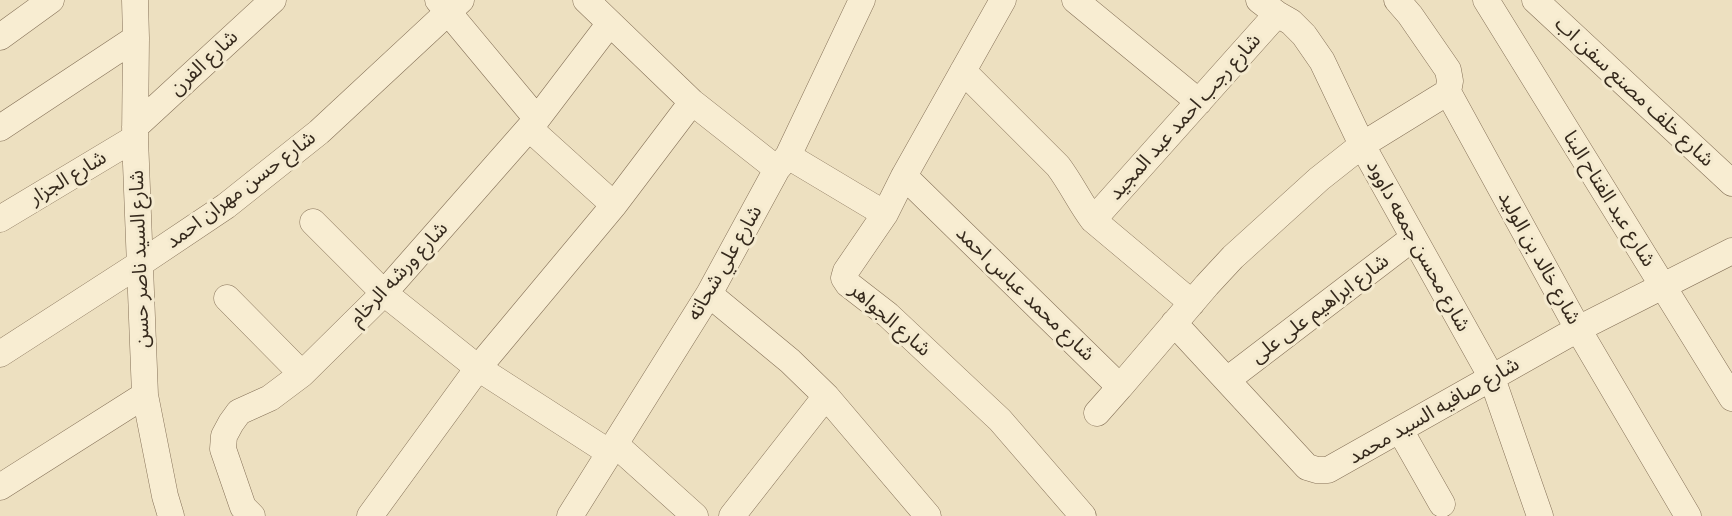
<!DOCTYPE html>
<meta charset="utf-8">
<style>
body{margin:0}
canvas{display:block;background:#ede0c0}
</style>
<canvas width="1732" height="516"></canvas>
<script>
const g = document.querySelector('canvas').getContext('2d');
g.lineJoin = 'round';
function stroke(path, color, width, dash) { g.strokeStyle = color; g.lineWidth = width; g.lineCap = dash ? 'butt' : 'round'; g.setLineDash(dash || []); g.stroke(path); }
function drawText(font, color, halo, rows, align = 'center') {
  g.font = font + ' "Zilla Slab","Noto Sans Arabic",serif'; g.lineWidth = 6; g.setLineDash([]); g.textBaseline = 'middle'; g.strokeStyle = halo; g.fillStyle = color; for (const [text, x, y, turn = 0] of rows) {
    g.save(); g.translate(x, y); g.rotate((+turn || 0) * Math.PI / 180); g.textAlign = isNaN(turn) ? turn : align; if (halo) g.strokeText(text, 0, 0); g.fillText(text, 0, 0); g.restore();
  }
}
const street = new Path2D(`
 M135 0 136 38 135 138 145 395 165 496 171 516
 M438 0 537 119
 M586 0 692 102 777 169
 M1003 0 904 176 885 214 846 271 844 278 848 284 888 315 1000 420 1083 516
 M1075 0 1199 102
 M1259 0 1277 14 1291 22 1304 35 1322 61 1362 145 1492 378 1540 516
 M1397 0 1410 15 1448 70 1450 81 1448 92 1578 329 1688 516
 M1486 0 1732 398
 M1535 0 1732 183
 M0 37 51 0
 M963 71 1058 166C1071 183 1080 203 1093 220L1192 303
 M135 127 273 0
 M0 128 136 38
 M530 129 614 205
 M788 156 885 214
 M904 176 1120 387 1097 413
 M0 219 135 138
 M1093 220 1277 14
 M313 222 384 293 478 368 610 453
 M709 294 790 361 826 396 928 516
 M227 298 302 374
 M1174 323 1307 467 1317 470H1328L1578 329 1732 251
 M0 354 141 263 226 206 319 132 461 0
 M1227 380 1413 238
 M1120 387 1207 285 1233 257 1319 179 1362 145 1448 92
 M1400 430 1442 504
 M616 445 695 516
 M0 487 145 395
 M252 516 243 507 223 449 224 436 231 423 239 412 270 398 302 374 384 293 537 119 610 23
 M370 516 478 368 614 205 692 102
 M570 516 709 294 777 169 788 156 862 0
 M732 516 826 396`);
stroke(street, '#857158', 27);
stroke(street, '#f8edd2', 26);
drawText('20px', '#35291c', '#f4eacf', [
 ["شارع الفرن",204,63,-43],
 ["شارع خلف مصنع سفن اب",1634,92,43],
 ["شارع رجب احمد عبد المجيد",1185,117,-48],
 ["شارع الجزار",68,178,-31],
 ["شارع حسن مهران احمد",241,190,-37],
 ["شارع عبد الفتاح البنا",1609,199,58],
 ["شارع محسن جمعه داوود",1418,246,61],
 ["شارع خالد بن الوليد",1539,258,61],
 ["شارع السيد ناصر حسن",140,259,-92],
 ["شارع علي شحاته",725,263,-60],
 ["شارع ورشه الرخام",399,274,-47],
 ["شارع محمد عباس احمد",1025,294,44],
 ["شارع ابراهيم على على",1320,309,-37],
 ["شارع الجواهر",890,320,41],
 ["شارع صافيه السيد محمد",1434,411,-30]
]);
</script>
